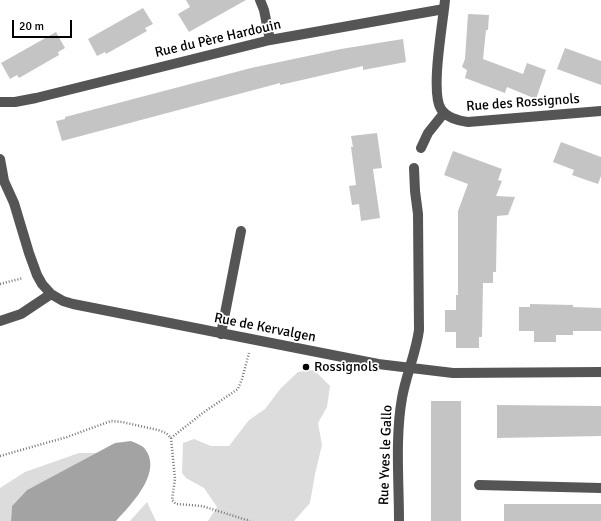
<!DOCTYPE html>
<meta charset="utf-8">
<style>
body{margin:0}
#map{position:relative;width:601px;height:521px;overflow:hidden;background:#fff;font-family:Signika,sans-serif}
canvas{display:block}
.scale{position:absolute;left:12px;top:20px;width:60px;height:18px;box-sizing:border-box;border:2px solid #000;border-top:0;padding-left:5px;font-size:12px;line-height:14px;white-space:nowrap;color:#000;-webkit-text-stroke:3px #fff;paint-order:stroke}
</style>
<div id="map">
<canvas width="601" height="521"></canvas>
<div class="scale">20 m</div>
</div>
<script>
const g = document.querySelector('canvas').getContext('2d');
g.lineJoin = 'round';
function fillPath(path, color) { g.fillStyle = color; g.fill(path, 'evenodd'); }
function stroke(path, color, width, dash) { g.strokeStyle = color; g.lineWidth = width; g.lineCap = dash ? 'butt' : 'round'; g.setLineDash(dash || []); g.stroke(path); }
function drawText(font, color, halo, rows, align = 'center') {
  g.font = font + ' Signika,sans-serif'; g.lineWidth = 3.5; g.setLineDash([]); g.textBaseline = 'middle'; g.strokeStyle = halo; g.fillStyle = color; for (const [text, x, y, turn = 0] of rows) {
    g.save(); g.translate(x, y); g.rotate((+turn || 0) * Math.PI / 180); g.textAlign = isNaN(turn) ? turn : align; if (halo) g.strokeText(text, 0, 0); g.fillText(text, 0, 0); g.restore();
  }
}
fillPath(new Path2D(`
 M314 370 330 386 327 407 318 423 322 445 315 474 310 503 294 521H208L217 507 204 488 186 478 182 473 183 443 194 439 211 446H229L249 420 265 409 281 388 298 372Z
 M79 453H97L27 490 12 506 11 521H0V488L25 472Z
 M147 502 156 521H130Z`), '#dcdcdc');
fillPath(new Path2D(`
 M131 441C135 443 142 445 145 449 163 472 131 505 116 521H11L12 506 27 490 115 443Z`), '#a3a3a3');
fillPath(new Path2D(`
 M186 0H246L189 32 178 14 190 7Z
 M143 8 153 24 145 28 147 31 106 54 105 52 97 56 88 39Z
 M468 14 489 15 488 30H486L483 59 523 74 527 63 546 70 536 99 507 87 505 93 465 78 467 70 462 67 465 59Z
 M56 32 65 48 58 52 59 55 19 78 17 75 10 79 1 63Z
 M403 39 406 62 363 70V66L280 85V83L62 141 56 121 65 119V117L251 68 341 49Z
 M565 48 601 61V85L557 69Z
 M377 133 382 168 373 169 380 218 361 221 359 204 352 205 349 186 356 185 351 147H353L351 136Z
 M561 142 601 157V176L598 184 572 175 574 170 553 162Z
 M453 151 502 169 498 180 502 181 496 196 515 197 508 215 497 216 496 272H493V283H483L482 337H479V348H456V332H445V310H456V295H458V211L468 184 444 175Z
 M530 304 573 305V307L601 308V331H573V335H556V342H534V331H519V307H530Z
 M431 401H461V521H431Z
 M497 405 601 406V436L497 438Z
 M504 504H601V521H504Z`), '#c4c4c4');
stroke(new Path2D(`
 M0 284 23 278
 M171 438 175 479 172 500 176 504 202 506 250 521
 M0 456 67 437 111 421 122 422 158 430 166 433 171 438 204 412 238 389 242 379 249 353`), '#777', 2.5, [1, 2]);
stroke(new Path2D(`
 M260 0 264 10 270 40
 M445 0C443 23 430 92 441 109 446 117 458 121 468 122L601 111
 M0 102H15L36 98 270 40 444 9
 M421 148 428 133 444 113
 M0 159 4 181 14 203 29 253 37 275 42 284 51 294 63 301 73 304 378 364 453 373 601 372
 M0 321 21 314 51 294
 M221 334 241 231
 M479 485 601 488
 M399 521C399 481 395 438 402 398 406 375 416 353 419 330L418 214 415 191 414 168`), '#555', 10);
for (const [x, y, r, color] of [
 [306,367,4,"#000"]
]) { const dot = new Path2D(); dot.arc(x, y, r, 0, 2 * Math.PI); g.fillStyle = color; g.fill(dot); stroke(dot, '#fff', 1.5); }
drawText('14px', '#000', '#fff', [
 ["Rue du Père Hardouin",218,39,-13],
 ["Rue des Rossignols",523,103,-4],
 ["Rue de Kervalgen",265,328,11],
 ["Rue Yves le Gallo",386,455,-88]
]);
drawText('14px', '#000', '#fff', [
 ["Rossignols",314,367]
], 'left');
</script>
